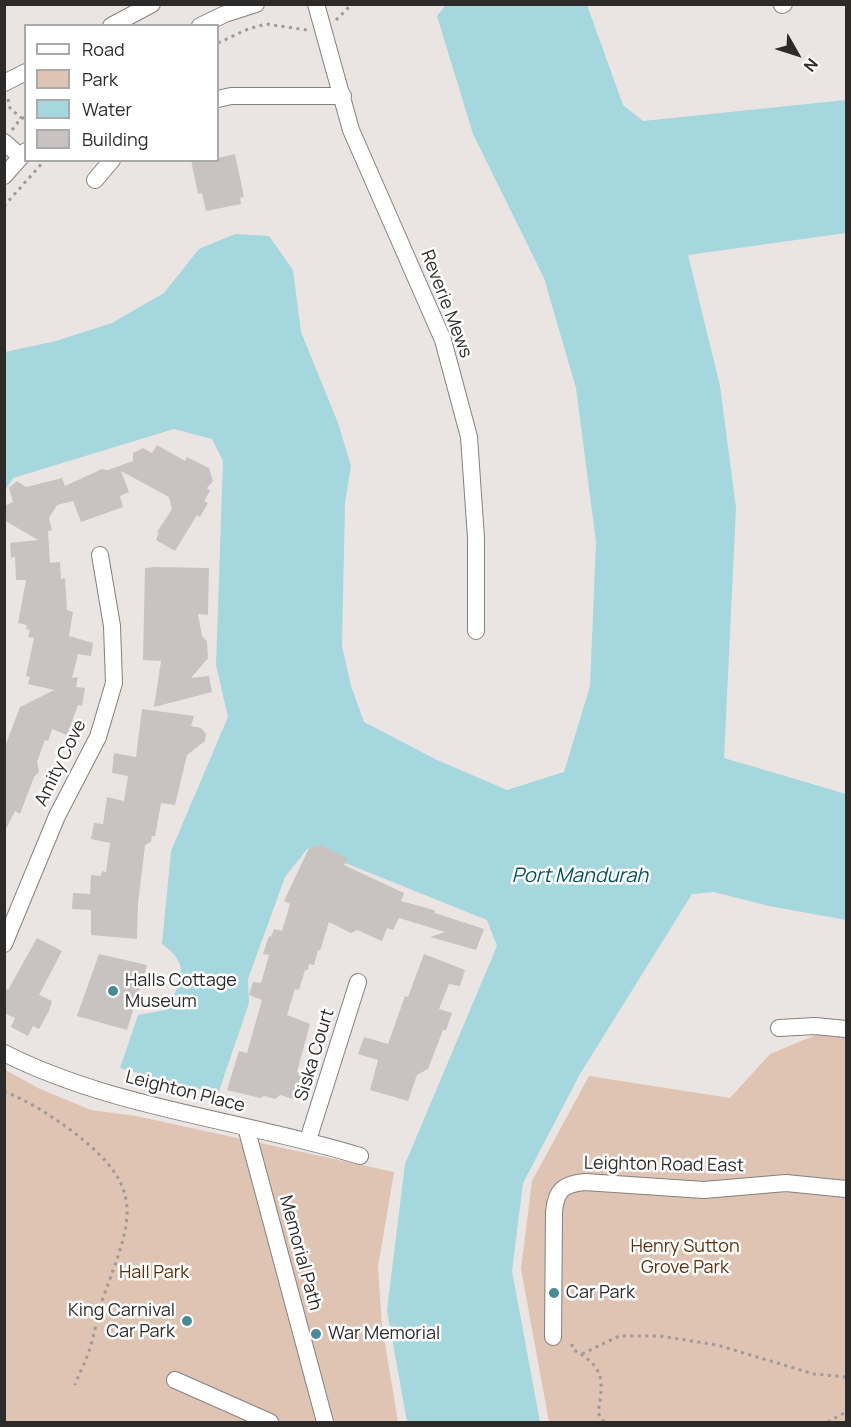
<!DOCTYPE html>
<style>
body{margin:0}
#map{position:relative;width:851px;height:1427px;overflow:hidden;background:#eae5e2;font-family:Manrope,sans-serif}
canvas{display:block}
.frame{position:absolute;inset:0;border:6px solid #2d2b2a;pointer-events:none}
.legend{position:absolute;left:24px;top:24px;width:195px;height:138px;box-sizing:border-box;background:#fff;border:2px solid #abaaaa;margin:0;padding:8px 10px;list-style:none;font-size:18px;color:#2d2b2a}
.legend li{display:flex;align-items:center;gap:12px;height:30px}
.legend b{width:30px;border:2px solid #abaaaa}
.north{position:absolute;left:767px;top:24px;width:60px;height:60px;-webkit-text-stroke:4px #fff;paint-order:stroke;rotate:129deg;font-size:16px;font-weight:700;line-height:24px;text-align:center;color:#2d2b2a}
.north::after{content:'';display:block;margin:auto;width:21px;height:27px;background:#2d2b2a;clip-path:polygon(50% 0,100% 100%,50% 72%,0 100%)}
</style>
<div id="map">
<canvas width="851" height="1427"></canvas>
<div class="frame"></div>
<ul class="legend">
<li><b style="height:8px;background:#fff"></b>Road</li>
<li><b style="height:16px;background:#e0c4b3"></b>Park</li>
<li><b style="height:16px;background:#a4d7de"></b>Water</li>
<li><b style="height:16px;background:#c8c3c0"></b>Building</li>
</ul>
<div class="north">N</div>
</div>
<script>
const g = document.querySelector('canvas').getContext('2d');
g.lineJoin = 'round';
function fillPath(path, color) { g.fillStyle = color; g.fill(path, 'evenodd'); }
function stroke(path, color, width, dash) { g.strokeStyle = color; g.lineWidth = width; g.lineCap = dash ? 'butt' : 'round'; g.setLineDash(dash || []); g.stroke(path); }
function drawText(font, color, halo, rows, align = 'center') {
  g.font = font + ' Manrope,sans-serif'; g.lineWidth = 5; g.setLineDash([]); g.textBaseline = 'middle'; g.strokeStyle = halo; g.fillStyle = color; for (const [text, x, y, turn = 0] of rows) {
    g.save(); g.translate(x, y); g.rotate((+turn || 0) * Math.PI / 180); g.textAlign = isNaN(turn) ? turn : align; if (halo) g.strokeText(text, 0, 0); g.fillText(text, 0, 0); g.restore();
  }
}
fillPath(new Path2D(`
 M818 1034 846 1037V1422H549L521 1269 532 1181 589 1076 730 1098 770 1054Z
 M4 1069 38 1088 91 1110 136 1116 394 1172 378 1267 382 1326 398 1422H5Z`), '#e0c4b3');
fillPath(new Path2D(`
 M446 5H587L623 105 643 121 846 100V233L688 255 720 386 736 508 724 758 846 794V920L769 906 714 892 692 894 580 1074 523 1183 512 1271 540 1422H407L387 1310 405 1164 497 946 487 920 308 848 285 877 248 979 249 1003 218 1094 120 1068 138 1015 165 1010C182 983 192 965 162 944L171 851 228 717 216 665 223 461 212 439 174 429 13 478 5 490V352L56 341 112 323 164 293 199 249 235 234 269 236 293 270 301 332 338 423 351 466 345 503 342 646 351 686 364 722 437 760 507 790 564 772 590 686 596 542 576 388 544 278 473 134 437 16Z`), '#a4d7de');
fillPath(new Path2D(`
 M235 154 244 197 240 198 241 204 206 211 202 193 198 194 191 160H218V158Z
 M157 445 185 461 187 457 209 468 213 481 207 488 210 491 204 501 208 503 200 517 197 515 175 551 156 540 159 533 157 532 172 509 169 497 121 471 129 492 120 496 123 507 81 522 73 501 57 505 49 518 52 530 48 531 50 563 60 562 61 579 65 578 67 610 73 612 69 636 93 643 91 656 78 654 72 678 78 677 76 687 85 688 82 706 78 705 67 735 52 729 48 741 45 740 37 762 39 772 34 777 20 814 15 811 4 833V749L20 707 54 690 28 684 30 677 26 676 34 638 28 637 30 630 26 629 27 625 18 623 26 580H16L15 557 11 558 10 543 38 540 4 520V506L13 502 9 488 17 481 26 487 62 478 65 486 102 469 108 470 133 461V453L143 448 152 453Z
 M156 567 209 568 208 615 198 614 202 636 207 641 208 658 191 678 209 676 212 692 154 707 161 661 143 660 145 568Z
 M142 709 194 716 191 726 201 728 206 734 205 741 187 755 175 805 161 803 155 836H152L151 842 145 845 138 904 137 939 91 935V910L72 909 73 893 90 894 91 875 101 876 102 871 106 872 110 843 91 839 94 823 103 824 107 797 124 801 128 776 112 773 114 753 136 757Z
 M321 845 348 859 344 865 404 893 401 901 434 910 435 913 484 929 476 950 430 937 445 932 399 918 393 930 387 928 382 941 357 930 351 933 329 922 320 951 318 950 314 965 309 964 308 970H305L299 990 295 989 287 1015 310 1024 297 1072 302 1073 297 1100 280 1095 275 1099 264 1096 260 1098 227 1090 239 1051 247 1053 262 1000 249 995 253 982 261 983 269 955 263 954 269 936 271 937 274 929 282 931 290 904 284 901 309 848Z
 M37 938 62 951 39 995 52 1001 49 1011 39 1029 33 1026 28 1036 11 1027 15 1018 4 1013V988L8 990Z
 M99 954 147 965 127 1030 77 1016Z
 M424 954 465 970 460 986 449 984 439 1009 452 1013 446 1030H443L428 1069 417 1075 408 1101 370 1090 378 1060 358 1054 364 1037 388 1044 405 996 408 997Z`), '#c8c3c0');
const minor = new Path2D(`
 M316 4 351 130 443 340 469 437 476 538V631
 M782 5 784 4
 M111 26 152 4
 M200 26 225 14 256 4
 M4 83 26 72
 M218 99 231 96H343
 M4 142 20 156
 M4 176 26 151
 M95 180 112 160
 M4 944 57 816 98 737 114 683 112 626 100 555
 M779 1028 815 1026 846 1029
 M4 1053C115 1109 243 1120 360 1156
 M246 1127 325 1422
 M308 1140 358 982
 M553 1337 554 1212C556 1190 563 1184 585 1182L704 1190 786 1183 846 1189
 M175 1380 270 1422`);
stroke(minor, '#84807d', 18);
stroke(new Path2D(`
 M336 20 352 4
 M218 43 248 29 266 24 307 30
 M8 99 10 108 21 118
 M12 130 21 118H26
 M4 206 45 160
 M4 1092C25 1098 54 1118 72 1131 148 1189 132 1218 103 1298 97 1315 95 1334 89 1351 85 1363 79 1374 75 1385
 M572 1344V1349C604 1367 604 1377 598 1413L604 1422
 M582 1354 619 1336H660L717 1345 814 1374 846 1377
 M828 1422 846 1412`), '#9e9a98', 3, [3, 4.5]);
stroke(minor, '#fff', 16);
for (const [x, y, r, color] of [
 [113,991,6,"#468c96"],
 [554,1293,6,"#468c96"],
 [187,1321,6,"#468c96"],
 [316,1334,6,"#468c96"]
]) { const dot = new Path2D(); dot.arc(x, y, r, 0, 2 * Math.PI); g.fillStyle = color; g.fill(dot); stroke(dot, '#fff', 2); }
drawText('18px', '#2d2b2a', '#fff', [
 ["Reverie Mews",446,304,69],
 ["Amity Cove",61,763,-64],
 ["Siska Court",315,1055,-73],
 ["Leighton Place",185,1092,14],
 ["Leighton Road East",664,1165,1],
 ["Memorial Path",300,1253,75]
]);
drawText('18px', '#2d2b2a', '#fff', [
 ["Halls Cottage",125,981],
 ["Museum",125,1002],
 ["Car Park",566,1293],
 ["King Carnival",175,1311,"right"],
 ["Car Park",175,1332,"right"],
 ["War Memorial",328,1334]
], 'left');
drawText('18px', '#5f2f0b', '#fff', [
 ["Henry Sutton",685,1247],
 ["Grove Park",685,1268],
 ["Hall Park",154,1273]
]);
drawText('italic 20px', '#04515a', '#fff', [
 ["Port Mandurah",580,876]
]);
</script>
